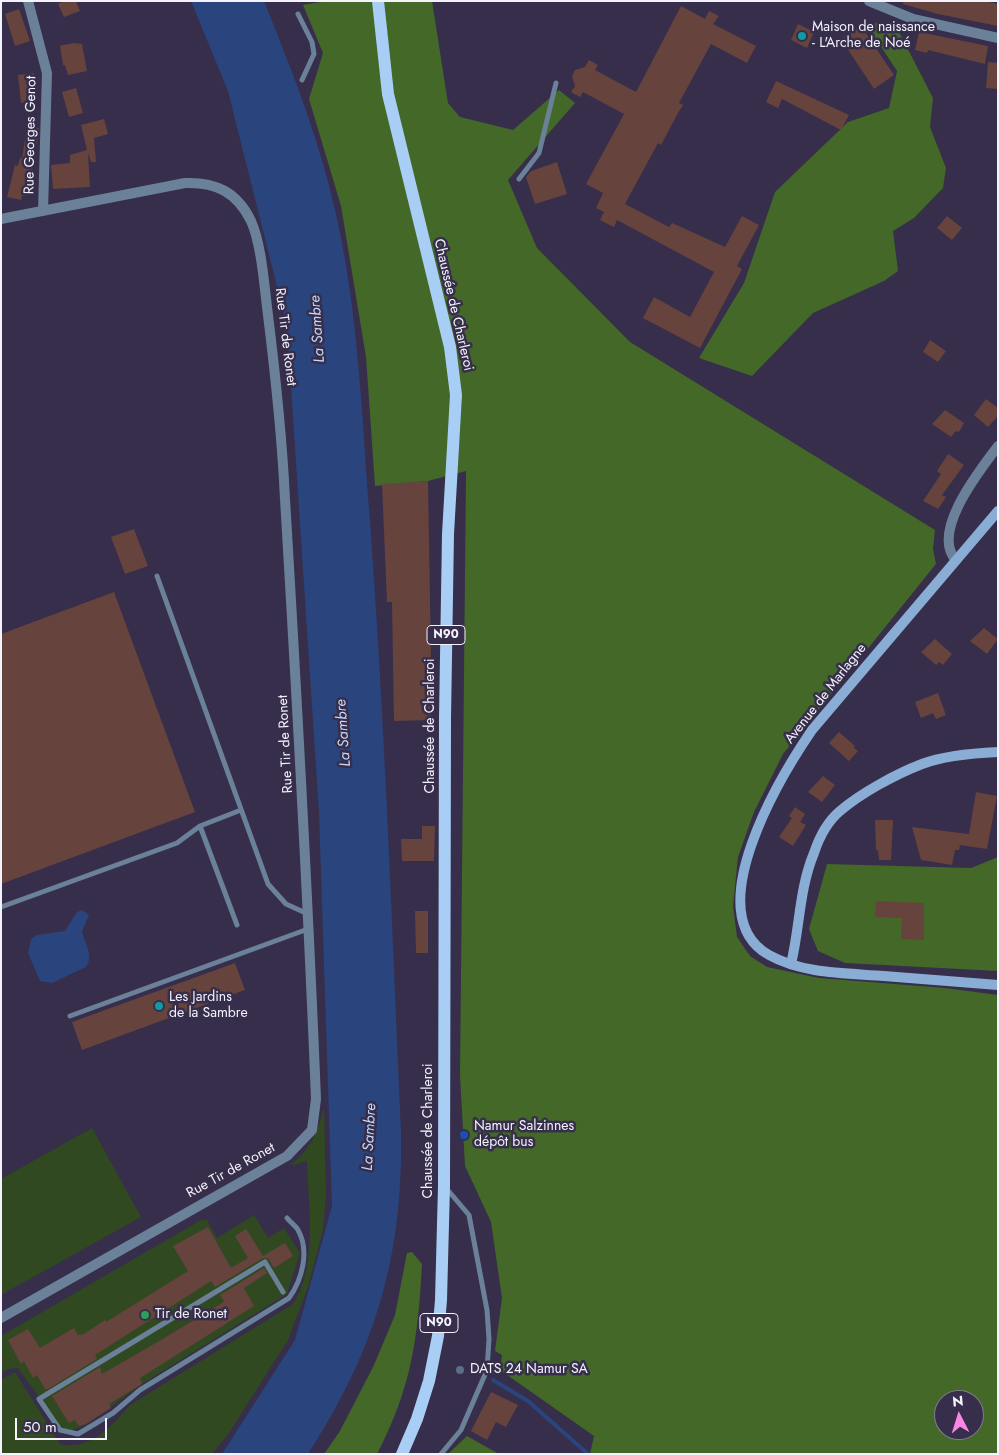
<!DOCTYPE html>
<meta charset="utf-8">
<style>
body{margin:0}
#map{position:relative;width:999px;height:1455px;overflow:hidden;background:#362e4a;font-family:Jost,sans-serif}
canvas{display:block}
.frame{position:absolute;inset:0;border:2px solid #f4f2fd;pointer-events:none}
.north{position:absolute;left:934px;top:1390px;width:50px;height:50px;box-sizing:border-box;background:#362e4a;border:1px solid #827c92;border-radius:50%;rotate:355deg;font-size:14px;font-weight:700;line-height:20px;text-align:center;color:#f4f2fd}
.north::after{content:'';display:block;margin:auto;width:18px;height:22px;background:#fc86e4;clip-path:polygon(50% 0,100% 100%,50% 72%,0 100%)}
.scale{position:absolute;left:15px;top:1418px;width:92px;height:22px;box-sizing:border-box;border:2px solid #f4f2fd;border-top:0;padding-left:6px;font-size:15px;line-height:18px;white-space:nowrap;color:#f4f2fd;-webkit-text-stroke:4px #362e4a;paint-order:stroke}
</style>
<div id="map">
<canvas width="999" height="1455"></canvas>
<div class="frame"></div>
<div class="north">N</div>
<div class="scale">50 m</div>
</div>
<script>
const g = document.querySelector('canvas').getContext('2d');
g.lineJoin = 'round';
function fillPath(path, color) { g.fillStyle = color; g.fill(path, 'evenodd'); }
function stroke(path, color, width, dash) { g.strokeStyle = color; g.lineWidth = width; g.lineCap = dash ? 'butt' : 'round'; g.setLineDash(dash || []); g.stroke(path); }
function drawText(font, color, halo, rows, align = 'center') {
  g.font = font + ' Jost,sans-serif'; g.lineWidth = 5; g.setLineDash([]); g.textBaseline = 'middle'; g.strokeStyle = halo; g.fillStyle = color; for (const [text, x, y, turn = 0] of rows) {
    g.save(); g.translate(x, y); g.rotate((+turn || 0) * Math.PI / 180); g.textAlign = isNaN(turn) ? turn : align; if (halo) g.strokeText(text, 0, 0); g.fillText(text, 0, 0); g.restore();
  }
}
fillPath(new Path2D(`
 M324 1107 326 1194 323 1230 308 1287 288 1340 229 1433 212 1454H1V1380L15 1372 60 1444C90 1451 113 1425 130 1405L293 1304C318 1266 308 1205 307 1161L290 1166C311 1147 317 1135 324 1107Z
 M92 1128 141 1217 1 1295V1179Z
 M254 1215 268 1238 284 1228 300 1253 287 1294 142 1384 87 1424 65 1433 18 1368 9 1369 1 1373V1336L201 1220H207L217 1238Z`), '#314921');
fillPath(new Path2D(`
 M326 1H432L448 103 460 117 513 130 559 90 575 103 508 180 537 248 630 342 935 530 933 549 936 564 783 754 754 812 738 857 733 906 737 937 750 956 767 967 819 978 945 988 998 995V1454H590L594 1436 500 1370 502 1355 495 1351 502 1298 491 1222 465 1166 460 1075 466 471 428 481 375 486 366 357 341 206 309 99 323 53 303 5ZM944 1400H974V1430H944Z
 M878 22 898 30 933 98 930 127 946 168 943 188 914 218 893 231 898 271 884 281 813 313 752 376 699 358 744 283 775 192 848 122 889 108 897 71 868 27Z
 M998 857V971L845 963 818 951 809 929 827 864 971 868Z
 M412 1252 422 1264C418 1337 412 1387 377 1454H324L340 1431 374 1365 395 1315 407 1253Z
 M467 1436 499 1454H448Z`), '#436828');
fillPath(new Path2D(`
 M191 1H264C293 73 321 144 337 219 359 318 362 421 370 522 385 725 392 928 401 1132 403 1256 376 1349 308 1454H222L295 1340 332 1206 319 812 287 326 228 91Z
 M82 910 89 915 82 931C85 944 94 956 86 967L52 983 40 981 28 953 31 939 37 935 65 931 77 912Z`), '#2a457e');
stroke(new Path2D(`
 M493 1380 528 1401 588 1454`), '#2a457e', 4);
fillPath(new Path2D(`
 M64 1H76L80 11 64 17 58 4Z
 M904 1H984L998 4V26L938 14 903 4Z
 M681 6 705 19 709 11 719 16 713 24 756 46 747 63 711 44 679 103 683 105 678 113 661 145 658 143 625 204 669 227 672 223 725 247 742 216 759 225 737 266 742 269 700 348 643 318 654 297 690 317 714 272 617 220 614 227 600 220 604 212 596 208 603 193 586 184 624 114 583 92 580 97 571 92 575 86 572 76 575 70 585 67 589 60 598 65 595 70 636 92Z
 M19 9 30 41 15 46 5 14Z
 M798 24 814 32 807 48 791 40Z
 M861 26 894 75 874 89 841 39Z
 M919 32 988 46 985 64 928 50 927 53 915 50Z
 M73 43 82 44 87 71 68 75 65 65H63L60 46Z
 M988 62 998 63V89L986 88Z
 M34 73 37 101 21 103 18 75Z
 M776 81 849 115 841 130 782 99 778 108 766 102Z
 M76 88 83 113 69 117 62 92Z
 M104 119 108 134 94 138 96 162H91L88 153 90 187 53 189 51 165 70 163V155L87 150 81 125Z
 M27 127 39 128 35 157 26 196H22L21 200 7 197 15 165 18 166 20 158H22Z
 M557 162 567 194 535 204 526 177 531 171Z
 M947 216 962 228 952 240 937 228Z
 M930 340 946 351 938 362 923 352Z
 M986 399 998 408V416L988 427 974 415Z
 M945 410 964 423 959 432 956 431 951 437 932 424Z
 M948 454 964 465 942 495 946 497 938 509 923 501 941 474 937 471Z
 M428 481 432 720 394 721 392 602H387L382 484Z
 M134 529 148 566 125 574 111 537Z
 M114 592 195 812 1 884V634Z
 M984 628 998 639 987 654 970 641Z
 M935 639 952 654 943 665 939 662 936 665 921 652Z
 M938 693 946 715 936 719 933 713 921 718 915 702Z
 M839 732 855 746 854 748 858 751 849 761 829 743Z
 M823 776 835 785 822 802 808 792Z
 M976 792 997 796 987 849 960 845 959 850H955L952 865 921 860 912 827 969 834Z
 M795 807 805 814 800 822 806 825 793 846 779 837 792 818 789 816Z
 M875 820H893L891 860H879L878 850H876Z
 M422 826H435L434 861H402L401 839H422Z
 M876 901 924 903V940L901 939 902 918 875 917Z
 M415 911H428V953H416Z
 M235 963 245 990 82 1050 72 1022Z
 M208 1227 231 1268 248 1258 235 1236 246 1229 263 1256 285 1243 293 1256 274 1268 268 1258H263L215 1287 211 1281 95 1355 97 1359 48 1389H45L37 1375 33 1378 24 1361 21 1364 8 1340 28 1329 40 1348 74 1328 78 1335 84 1334 105 1320 106 1322 188 1271 173 1246Z
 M264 1268 267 1273 244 1288 254 1306 140 1378 142 1384 109 1404 111 1408 86 1424 79 1426 75 1420 69 1423 52 1396 100 1367 102 1374 161 1340 222 1303 224 1301 220 1295Z
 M491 1392 518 1405 506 1427 496 1422 487 1440 471 1431Z`), '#66433d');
stroke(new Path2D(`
 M298 14 312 42 314 54 302 80
 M519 179 539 153 556 83
 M157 576 268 884 286 904 308 914
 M200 826 237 925
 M1 907 177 843 200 826 241 810
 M70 1016 308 929
 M283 1292 265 1262 39 1399 60 1430 78 1434 113 1413 140 1390 289 1298C302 1280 310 1251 298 1230 296 1226 290 1222 287 1218
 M441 1454 461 1430 487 1370 489 1339 487 1310 469 1215 446 1188`), '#6b819a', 5);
stroke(new Path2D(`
 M28 1 47 73 43 211
 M869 1 913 19 998 38
 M1 219 185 183C216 182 237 192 251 221 261 243 264 282 267 307 275 371 282 435 285 499 297 699 308 899 316 1099L312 1130 287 1156 1 1318
 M956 560C930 532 980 470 998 446`), '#6b819a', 10);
stroke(new Path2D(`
 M998 511 812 730C782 774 696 914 769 955 803 974 846 973 884 976 922 979 960 982 998 985
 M791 964C800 927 799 889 814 853 819 838 828 821 840 811 861 793 896 774 922 764 943 756 976 753 998 752`), '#89add4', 10);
stroke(new Path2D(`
 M378 1 388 94 450 347 456 395 448 534 445 718 444 1186 441 1300 438 1336 429 1381 417 1419 402 1454`), '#a9cef6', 12);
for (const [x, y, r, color] of [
 [802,36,5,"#0f9aa8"],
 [159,1006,5,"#0f9aa8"],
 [464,1135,5,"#1a4fb4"],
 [145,1315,5,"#2e9e5b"],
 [460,1370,5,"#5c6f8a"]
]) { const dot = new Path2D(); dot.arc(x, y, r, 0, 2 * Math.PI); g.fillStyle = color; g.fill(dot); stroke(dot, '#362e4a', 2); }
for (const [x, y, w] of [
 [446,635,38],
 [439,1323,38]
]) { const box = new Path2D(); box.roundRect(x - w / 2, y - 9.5, w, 19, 4); g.fillStyle = '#362e4a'; g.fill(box); stroke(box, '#f4f2fd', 1); }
drawText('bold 12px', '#f4f2fd', null, [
 ["N90",446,635],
 ["N90",439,1323]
]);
drawText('14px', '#f4f2fd', '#362e4a', [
 ["Maison de naissance",812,28],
 ["- L'Arche de Noé",812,44],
 ["Les Jardins",169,998],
 ["de la Sambre",169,1014],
 ["Namur Salzinnes",474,1127],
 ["dépôt bus",474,1143],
 ["Tir de Ronet",155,1315],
 ["DATS 24 Namur SA",470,1370]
], 'left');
drawText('14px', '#f4f2fd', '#362e4a', [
 ["Rue Georges Genot",31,135,-89],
 ["Chaussée de Charleroi",453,305,77],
 ["Rue Tir de Ronet",285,337,83],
 ["Avenue de Marlagne",826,694,-52],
 ["Chaussée de Charleroi",431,726,-90],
 ["Rue Tir de Ronet",286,744,-93],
 ["Chaussée de Charleroi",429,1131,-90],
 ["Rue Tir de Ronet",231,1171,-29]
]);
drawText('italic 15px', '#c6d8fb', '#362e4a', [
 ["La Sambre",318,329,-94],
 ["La Sambre",344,733,-94],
 ["La Sambre",370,1137,-87]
]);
</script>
